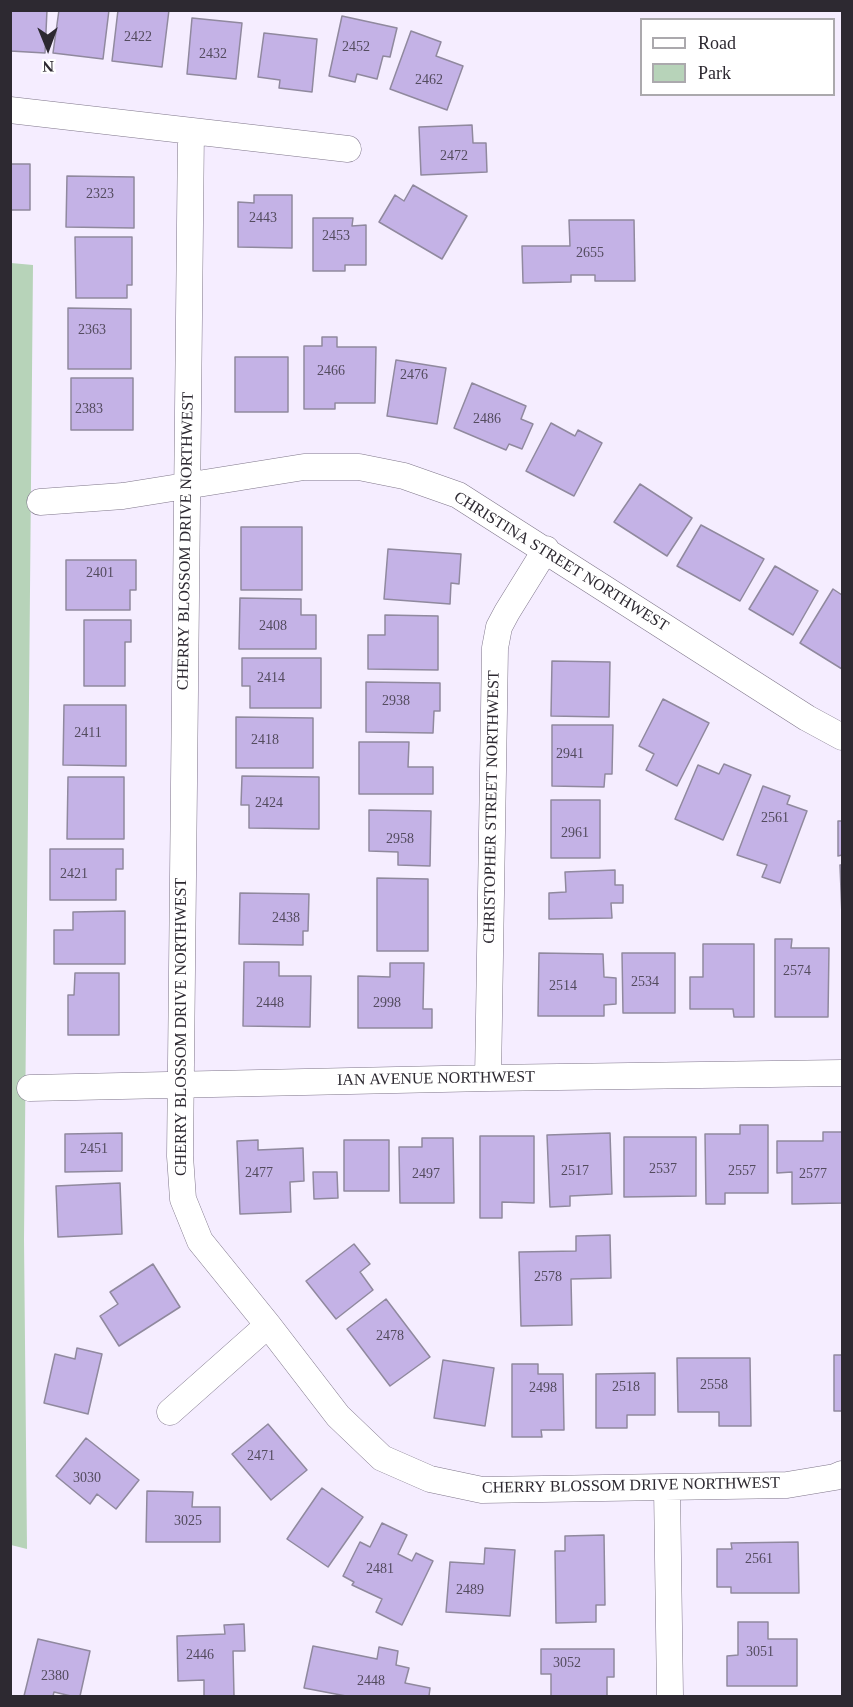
<!DOCTYPE html>
<style>
body{margin:0}
#map{position:relative;width:853px;height:1707px;overflow:hidden;background:#f5edff;font-family:"Times New Roman",serif}
canvas{display:block}
.frame{position:absolute;inset:0;border:12px solid #2d2931;pointer-events:none}
.legend{position:absolute;left:640px;top:18px;width:195px;height:78px;box-sizing:border-box;background:#fff;border:2px solid #aba9ad;margin:0;padding:8px 10px;list-style:none;font-size:18px;color:#2d2931}
.legend li{display:flex;align-items:center;gap:12px;height:30px}
.legend b{width:30px;border:2px solid #aba9ad}
.north{position:absolute;left:18px;top:18px;width:60px;height:60px;-webkit-text-stroke:4px #fff;paint-order:stroke;rotate:179deg;font-size:16px;font-weight:700;line-height:24px;text-align:center;color:#2d2931}
.north::after{content:'';display:block;margin:auto;width:21px;height:27px;background:#2d2931;clip-path:polygon(50% 0,100% 100%,50% 72%,0 100%)}
</style>
<div id="map">
<canvas width="853" height="1707"></canvas>
<div class="frame"></div>
<ul class="legend">
<li><b style="height:8px;background:#fff"></b>Road</li>
<li><b style="height:16px;background:#b7d3b9"></b>Park</li>
</ul>
<div class="north">N</div>
</div>
<script>
const g = document.querySelector('canvas').getContext('2d');
g.lineJoin = 'round';
function fillPath(path, color) { g.fillStyle = color; g.fill(path, 'evenodd'); }
function stroke(path, color, width, dash) { g.strokeStyle = color; g.lineWidth = width; g.lineCap = dash ? 'butt' : 'round'; g.setLineDash(dash || []); g.stroke(path); }
function drawText(font, color, halo, rows, align = 'center') {
  g.font = font + ' "Times New Roman",serif'; g.lineWidth = 4.5; g.setLineDash([]); g.textBaseline = 'middle'; g.strokeStyle = halo; g.fillStyle = color; for (const [text, x, y, turn = 0] of rows) {
    g.save(); g.translate(x, y); g.rotate((+turn || 0) * Math.PI / 180); g.textAlign = isNaN(turn) ? turn : align; if (halo) g.strokeText(text, 0, 0); g.fillText(text, 0, 0); g.restore();
  }
}
fillPath(new Path2D(`
 M11 263 33 265 24 1239 27 1549 11 1545Z`), '#b7d3b9');
const building = new Path2D(`
 M10 10H47L45 53 10 51Z
 M59 10H109L103 59 53 53Z
 M118 10H169L162 67 112 61Z
 M342 16 397 28 390 57 383 56 377 79 357 74 355 82 329 76Z
 M192 18 242 23 236 79 187 74Z
 M411 31 441 42 436 56 463 66 447 110 390 89Z
 M264 33 317 39 312 92 279 88 280 80 258 77Z
 M472 125 473 143H486L487 172 421 175 419 127Z
 M10 164H30V210H10Z
 M67 176 134 177V228L66 227Z
 M413 185 467 216 442 259 379 222 395 195 404 201Z
 M254 195H292V248L238 247V202L254 203Z
 M313 218H353L352 226 366 225V265H345V271H313Z
 M569 220H634L635 281H595V275H571V282L523 283 522 246H570Z
 M75 237H132V285H127V298H76Z
 M68 308 131 309V369H68Z
 M322 337H337V347H376L375 403H335V409H304V346H322Z
 M235 357H288V412H235Z
 M396 360 446 368 437 424 387 416Z
 M71 378H133V430H71Z
 M472 383 526 406 521 419 533 424 522 449 509 444 506 450 454 428Z
 M551 423 575 436 578 430 602 443 574 496 526 471Z
 M640 484 692 518 667 556 614 522Z
 M701 525 764 559 740 601 677 566Z
 M241 527H302V590H241Z
 M388 549 461 554 459 584 451 583 450 604 384 599Z
 M66 560H136V590H130V610H66Z
 M775 566 818 591 793 635 749 609Z
 M833 589 842 595V669L800 643Z
 M240 598 301 599V615H316V649H239Z
 M385 615 438 616V670L368 669V635H385Z
 M84 620H131V642H125V686H84Z
 M242 658H321V708H250V686H242Z
 M552 661 610 662 609 717 551 716Z
 M366 682 440 683V711H434L433 733 366 732Z
 M663 699 709 723 677 786 646 770 654 754 639 746Z
 M64 705H126V766L63 765Z
 M236 717 313 718V768H236Z
 M552 725H613L612 774H605L604 787 552 786Z
 M359 742H409L408 767H433V794H359Z
 M724 764 751 775 723 840 675 819 698 765 719 774Z
 M242 776 319 777V829L249 828V805H241Z
 M68 777H124V839H67Z
 M763 786 790 796 787 804 807 811 780 883 762 877 767 865 737 855Z
 M551 800H600V858H551Z
 M369 810 431 811 430 866 398 865V852L369 851Z
 M838 821H842V855L838 856Z
 M50 849H123V869H116V900H50Z
 M840 865H842V916Z
 M615 870V885H623V903H611L612 918 549 919V893L566 892 565 872Z
 M377 878 428 879V951H377Z
 M240 893 309 894 308 931H303V945L239 944Z
 M125 911V964H54V930H73V912Z
 M775 939H792L791 948H829L828 1017H775Z
 M703 944H754V1017H734L733 1009H690V977H703Z
 M539 953 603 954 604 977 616 978V1004L604 1005V1016H538Z
 M622 953H675V1013H623Z
 M244 962H279V976H311L310 1027 243 1026Z
 M390 963H424L423 1009H432V1028H358V976L390 977Z
 M75 973H119V1035H68V995H74Z
 M740 1125H768V1193H725V1204H706L705 1134H740Z
 M823 1132H842V1203L792 1204V1172L777 1173V1141H823Z
 M122 1133V1171L65 1172V1134Z
 M610 1133 612 1194 570 1196V1206L550 1207 547 1135Z
 M480 1136H534V1203L502 1202V1218H480Z
 M624 1137H696V1196L624 1197Z
 M422 1138H453L454 1203H400L399 1147H422Z
 M258 1140V1150L303 1148 304 1181 290 1182 291 1212 240 1214 237 1141Z
 M344 1140H389V1191H344Z
 M313 1172H337L338 1198 314 1199Z
 M120 1183 122 1234 58 1237 56 1186Z
 M610 1235 611 1278 571 1279 572 1325 521 1326 519 1252 576 1251V1236Z
 M354 1244 370 1264 360 1272 373 1290 336 1319 306 1281Z
 M153 1264 180 1307 119 1346 100 1316 118 1304 110 1292Z
 M386 1299 430 1357 390 1386 347 1329Z
 M77 1348 102 1354 88 1414 44 1403 55 1354 75 1359Z
 M834 1355H842V1411H834Z
 M677 1358H750L751 1426H719V1412H678Z
 M443 1360 494 1368 485 1426 434 1418Z
 M512 1364H538V1374H563L564 1430H541L542 1437H512Z
 M655 1373V1415H627V1428H596V1374Z
 M268 1424 307 1470 271 1500 232 1454Z
 M86 1438 139 1480 116 1509 97 1494 90 1504 56 1476Z
 M322 1488 363 1517 328 1567 287 1539Z
 M147 1491 193 1492 192 1507H220V1542H146Z
 M382 1523 407 1535 398 1554 412 1561 416 1553 433 1561 402 1625 376 1612 382 1599 352 1585 354 1582 343 1576 360 1542 370 1547Z
 M604 1535 605 1605H596V1622L556 1623 555 1551H565V1536Z
 M798 1542 799 1593H731V1587H717V1549H732L731 1543Z
 M485 1548 515 1550 510 1616 446 1612 450 1562 484 1564Z
 M738 1622H768V1639H797V1686H727V1656L738 1655Z
 M244 1624 245 1651H233L234 1696H204V1680L178 1681 177 1636 225 1634 224 1625Z
 M38 1639 90 1651 80 1696H71L54 1692 53 1696H24Z
 M313 1646 377 1659 379 1647 398 1651 396 1665 409 1668 405 1683 430 1688 429 1696H346L304 1688Z
 M541 1649H614V1677H607V1696H551V1674H541Z`);
fillPath(building, '#c4b2e6');
stroke(building, '#90899e', 1.5);
const minor = new Path2D(`
 M10 110 348 149
 M191 131 180 1156 183 1199 200 1241 268 1325 338 1416 382 1458 430 1479 482 1490 787 1485 835 1477 842 1474
 M40 502 123 496 304 467H359L404 476 458 495 807 718 842 737
 M488 1078 495 648 499 627 507 612 546 549
 M30 1088 488 1078 842 1073
 M170 1412 268 1325
 M667 1488 670 1696`);
stroke(minor, '#7f768a', 27);
stroke(minor, '#fff', 26);
drawText('14px', '#534b5e', null, [
 ["2422",138,37],
 ["2452",356,47],
 ["2432",213,54],
 ["2462",429,80],
 ["2472",454,156],
 ["2323",100,194],
 ["2443",263,218],
 ["2453",336,236],
 ["2655",590,253],
 ["2363",92,330],
 ["2466",331,371],
 ["2476",414,375],
 ["2383",89,409],
 ["2486",487,419],
 ["2401",100,573],
 ["2408",273,626],
 ["2414",271,678],
 ["2938",396,701],
 ["2411",88,733],
 ["2418",265,740],
 ["2941",570,754],
 ["2424",269,803],
 ["2561",775,818],
 ["2961",575,833],
 ["2958",400,839],
 ["2421",74,874],
 ["2438",286,918],
 ["2574",797,971],
 ["2534",645,982],
 ["2514",563,986],
 ["2448",270,1003],
 ["2998",387,1003],
 ["2451",94,1149],
 ["2537",663,1169],
 ["2517",575,1171],
 ["2557",742,1171],
 ["2477",259,1173],
 ["2497",426,1174],
 ["2577",813,1174],
 ["2578",548,1277],
 ["2478",390,1336],
 ["2558",714,1385],
 ["2518",626,1387],
 ["2498",543,1388],
 ["2471",261,1456],
 ["3030",87,1478],
 ["3025",188,1521],
 ["2561",759,1559],
 ["2481",380,1569],
 ["2489",470,1590],
 ["3051",760,1652],
 ["2446",200,1655],
 ["3052",567,1663],
 ["2380",55,1676],
 ["2448",371,1681]
]);
drawText('16px', '#2d2931', '#fff', [
 ["CHERRY BLOSSOM DRIVE NORTHWEST",186,541,-89],
 ["CHRISTINA STREET NORTHWEST",561,562,32],
 ["CHRISTOPHER STREET NORTHWEST",492,807,-89],
 ["CHERRY BLOSSOM DRIVE NORTHWEST",182,1027,-90],
 ["IAN AVENUE NORTHWEST",436,1079,-1],
 ["CHERRY BLOSSOM DRIVE NORTHWEST",631,1486,-1]
]);
</script>
